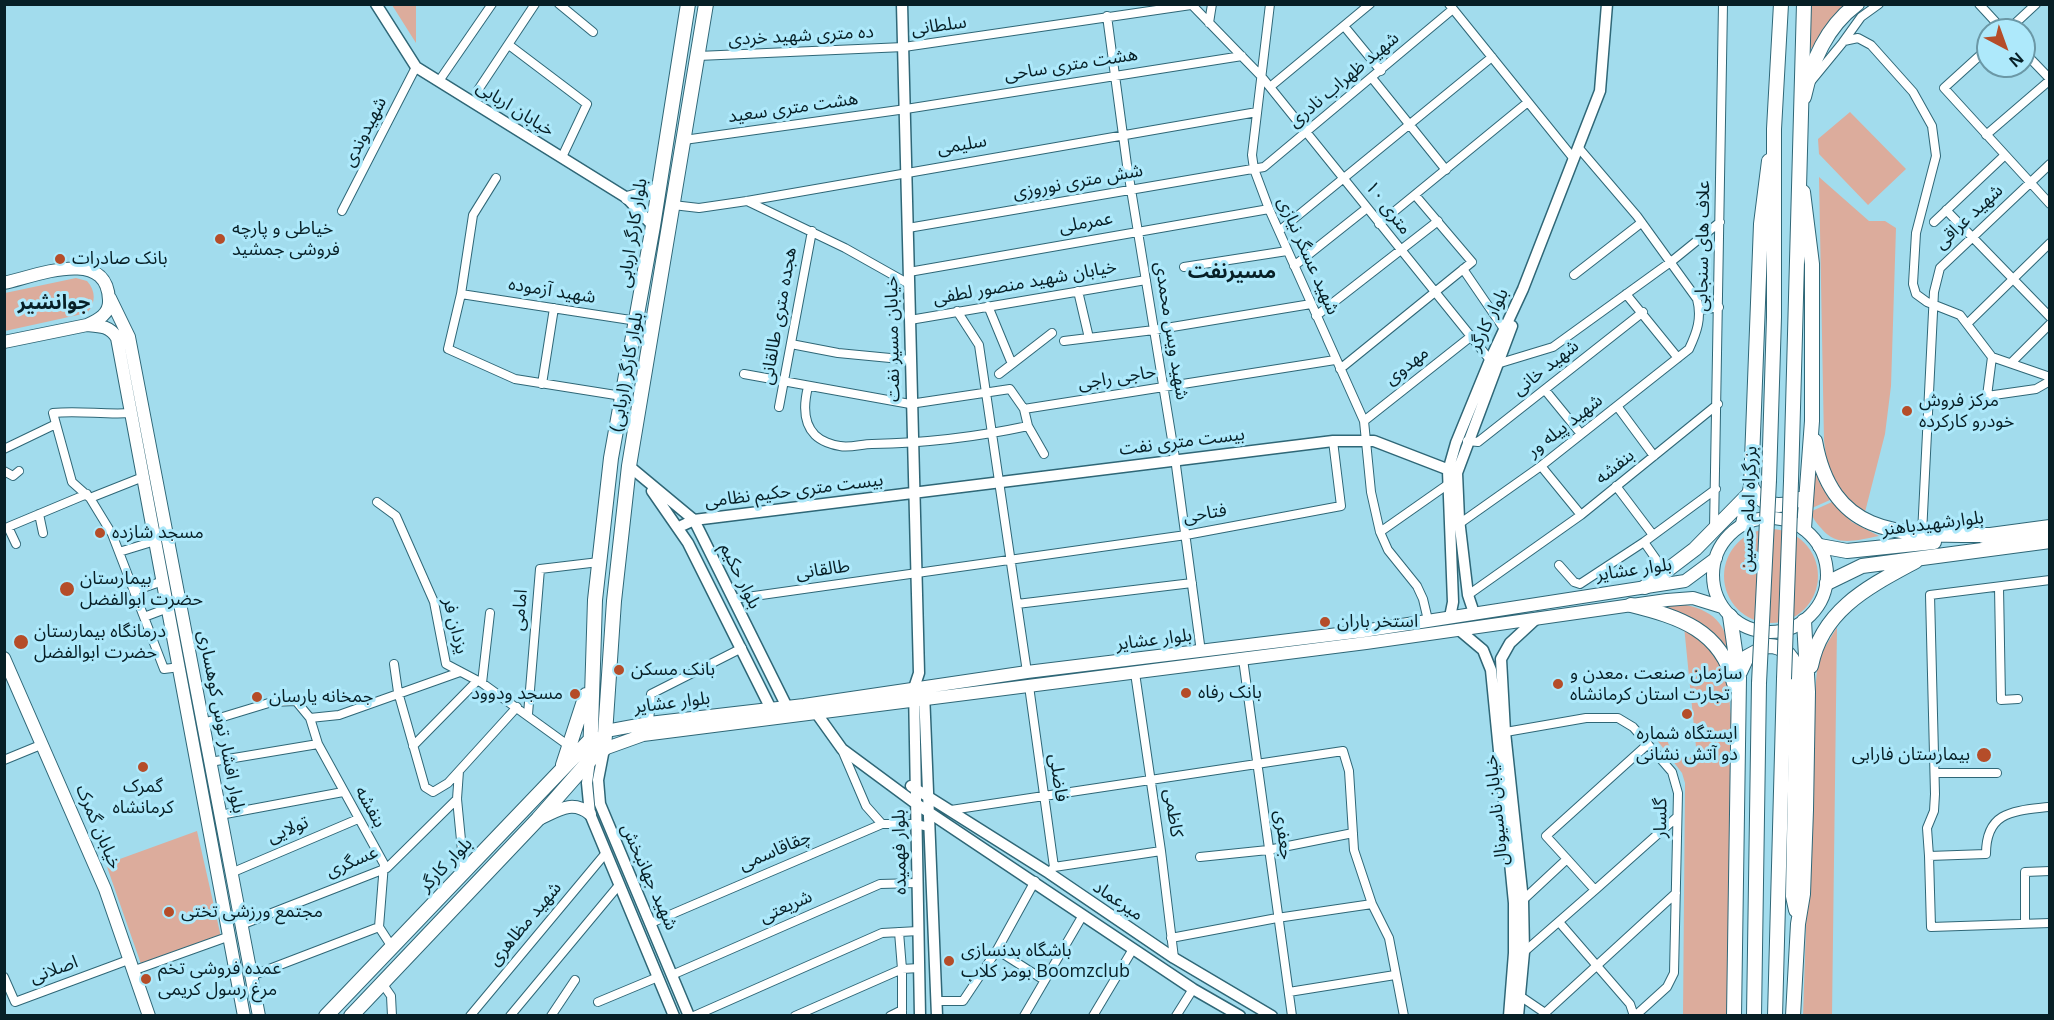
<!DOCTYPE html>
<meta charset="utf-8">
<style>
body{margin:0}
#map{position:relative;width:2054px;height:1020px;overflow:hidden;background:#a2dced;font-family:"Open Sans",sans-serif}
canvas{display:block}
.frame{position:absolute;inset:0;border:6px solid #071f26;pointer-events:none}
.north{position:absolute;left:1976px;top:18px;width:60px;height:60px;box-sizing:border-box;background:#aee9fb;border:2px solid #6b98a6;border-radius:50%;rotate:139deg;font-size:16px;font-weight:700;line-height:24px;text-align:center;color:#071f26}
.north::after{content:'';display:block;margin:auto;width:21px;height:27px;background:#b54d29;clip-path:polygon(50% 0,100% 100%,50% 72%,0 100%)}
</style>
<div id="map">
<canvas width="2054" height="1020"></canvas>
<div class="frame"></div>
<div class="north">N</div>
</div>
<script>
const g = document.querySelector('canvas').getContext('2d');
g.lineJoin = 'round';
function fillPath(path, color) { g.fillStyle = color; g.fill(path, 'evenodd'); }
function stroke(path, color, width, dash) { g.strokeStyle = color; g.lineWidth = width; g.lineCap = dash ? 'butt' : 'round'; g.setLineDash(dash || []); g.stroke(path); }
function drawText(font, color, halo, rows, align = 'center') {
  g.font = font + ' "Open Sans","Noto Sans Arabic",sans-serif'; g.lineWidth = 6; g.setLineDash([]); g.textBaseline = 'middle'; g.strokeStyle = halo; g.fillStyle = color; for (const [text, x, y, turn = 0] of rows) {
    g.save(); g.translate(x, y); g.rotate((+turn || 0) * Math.PI / 180); g.textAlign = isNaN(turn) ? turn : align; if (halo) g.strokeText(text, 0, 0); g.fillText(text, 0, 0); g.restore();
  }
}
fillPath(new Path2D(`
 M392 5H416V43Z
 M1808 5H1847L1810 50 1808 49Z
 M1850 112 1906 169 1868 205 1819 154 1818 139Z
 M1819 177 1869 221H1885L1896 228 1891 386 1885 434 1865 512 1844 500 1827 463 1824 441Z
 M76 278 87 281C96 291 96 303 87 313L5 331V293Z
 M1815 460 1818 480 1830 500 1812 508Z
 M1832 502 1852 522 1879 536C1856 540 1837 548 1821 528 1816 522 1812 519 1812 511Z
 M1724 576a47 47 0 1 1 94 0a47 47 0 1 1-94 0Z
 M1680 604C1712 609 1728 623 1729 656L1658 607Z
 M1684 626 1708 642 1727 674 1732 728 1733 807 1727 1015H1683L1685 783 1682 773 1657 740H1667L1674 758 1697 757Z
 M1837 627 1832 1015 1803 1016 1813 715 1818 659Z
 M197 831 221 937 141 964 106 864Z`), '#dcac9c');
const minor = new Path2D(`
 M559 4 593 32
 M1191 4 1261 76 1490 360
 M1270 4 1252 155 1254 169 1269 209 1364 421 1371 492 1380 532 1388 550 1417 586 1423 599 1428 620
 M1449 4 1574 159
 M1979 4 2003 30
 M1107 16 1127 165 1175 458 1201 652
 M1209 23 1212 4
 M1344 26 1381 71
 M2008 30 2036 4
 M1843 42 1861 17 1879 4
 M509 45 587 104 562 157
 M1988 48 1944 88 2050 204
 M2024 52 2050 79
 M698 56 904 47 1191 5
 M1372 78 1446 170
 M1812 80 1844 41 1858 38 1871 45 1913 92 1932 126 1936 156 1916 233 1913 284 1916 294 1927 302 1960 315 1992 357 2050 377
 M439 81 492 4
 M1270 87 1370 4
 M478 90 535 4
 M1986 135 2050 80
 M684 140 906 109 1242 56
 M496 178 473 215 461 294 448 349 515 379 622 396
 M747 201 845 248 909 284
 M673 205 699 208 747 201 1257 112
 M1946 210 2050 317
 M342 211 416 67
 M1934 222 2005 155
 M1379 224 1528 102
 M908 228 1264 167 1453 9
 M1279 231 1492 57
 M1294 266 1367 208
 M1184 267 1287 251
 M1463 269 1504 329
 M909 272 1269 209
 M1574 275 1641 223
 M1078 291 1089 338
 M461 294 637 321
 M1626 294 1678 358
 M988 306 1012 364 999 374
 M1700 310 1719 307
 M957 311 979 345 1027 672
 M1316 316 1438 221
 M910 320 1146 280
 M1967 324 2050 243
 M1064 341 1154 330 1311 304
 M791 344 838 353 911 360
 M1992 357 1987 396 2036 389 2050 381
 M2011 363 2050 324
 M1012 364 1052 333
 M1497 364 1553 347 1672 261 1720 222
 M1340 369 1472 262 1415 195
 M744 374 910 404 1010 389 1024 409
 M542 384 554 308
 M808 387C804 403 803 423 815 435 821 441 832 445 840 446 850 448 862 444 872 444 925 443 977 437 1028 426
 M1545 390 1581 434
 M1617 406 1654 456
 M779 407 812 231
 M131 413C104 415 79 410 53 413L72 482 90 498 112 534 164 669 180 667
 M1364 421 1469 338
 M1467 441 1478 442 1643 312
 M4 449 56 424
 M1044 454 1028 426 1024 409 1335 360
 M1541 466 1581 515 1718 404
 M4 471 13 476 19 471
 M1616 486 1653 535
 M90 498 143 477
 M377 502 396 516 434 602 446 664 482 683 569 746
 M39 514 43 533
 M1459 524 1541 466 1689 349C1697 332 1702 318 1697 299L1637 216 1578 147
 M1714 529 1723 4
 M1380 532 1447 485
 M1922 534 1934 292 1940 268 2050 164
 M1644 542 1658 562
 M16 544 8 527 87 494
 M119 552 155 541
 M1559 565 1574 582 1580 584 1644 542 1716 489
 M1999 587 2001 700 2018 699
 M134 591 163 581
 M1468 595 1581 515
 M733 599 1186 535 1341 506 1333 441
 M1017 604 1192 583
 M144 617 168 608
 M1243 659 1292 1016
 M394 664 398 692 425 787 433 792 448 783 517 707
 M1135 673 1161 851 1174 958
 M482 683 490 613
 M1029 686 1054 867 1049 873
 M528 714 540 569 599 562
 M310 718 318 744 384 864 379 927 392 947
 M203 723 272 702 296 701 310 718 339 715 460 672
 M649 723 651 694 742 648
 M1500 733 1586 718H1618L1633 727 1672 772 1678 793 1674 973 1667 987 1635 1016
 M413 746 477 681
 M842 750 866 806 882 824
 M4 760 43 744
 M210 762 318 744
 M459 771 457 799 464 871
 M1935 773H1997
 M2048 807C2014 811 1986 811 1986 854L1929 856 1927 828 1934 811 1935 794 1930 595 2050 580
 M951 810 1343 751 1349 771 1354 850 1372 904 1389 938 1404 1016
 M220 815 343 792
 M1929 856 1931 927 2050 923
 M1200 857 1268 850 1353 833
 M1567 859 1546 836 1648 744
 M1054 867 1161 851
 M231 873 358 819
 M1035 881 997 950 1044 980
 M1595 890 1677 817
 M1523 900 1567 859 1595 890 1524 952
 M1559 922 1630 1004 1634 1016
 M651 923 882 824H916L929 827
 M2025 923V872L2050 871
 M241 925 387 868 457 799
 M899 932 902 969V1016
 M1171 938 1277 918 1372 904
 M135 970 230 936
 M672 975 880 884 917 883
 M251 976 379 927
 M4 977 15 1002 131 959
 M382 983 391 996 392 1016
 M1289 992 1395 975
 M1520 996 1545 1013 1676 893
 M936 1001H963L997 950
 M598 1002 658 977
 M470 1016 605 854
 M510 1016 619 885
 M551 1016 575 980
 M694 1016 882 933 918 931
 M795 1016 902 969 919 968
 M890 1016 902 1010
 M1024 1016 1083 915
 M1093 1016 1133 949
 M1176 1016 1193 989`);
const tertiary = new Path2D(`
 M376 4 416 67 627 198 653 226
 M902 4 919 673 914 688 920 1016
 M629 466 694 520 787 707
 M652 491 688 543 771 709
 M679 527 694 520 1333 441H1374L1457 473
 M1474 613 1468 595 1459 519 1457 473 1512 326
 M1450 617 1453 602 1448 471 1456 443 1490 360 1523 289 1600 91 1607 4
 M1458 629 1483 650 1491 670 1514 903V953L1509 1016
 M924 692 937 1016
 M817 714 842 749 915 803 1193 989 1240 1016
 M604 749 598 780 600 804 689 1016
 M590 760 587 783 590 814 674 1016
 M911 786 1049 873 1174 958 1272 1016
 M1518 1016 1524 952 1523 900 1505 732 1501 659 1510 643 1537 618`);
const secondary = new Path2D(`
 M627 198 659 189
 M4 283C36 276 107 246 109 300 110 314 98 320 87 325L4 342
 M110 298 129 337 259 1016
 M87 325C100 326 110 326 117 338L244 1016
 M1713 575a57 57 0 1 1 114 0a57 57 0 1 1-114 0Z
 M4 658 105 889 149 1016
 M606 731 649 723 804 705 1027 672 1363 631 1685 581 1716 558
 M604 749 643 735 1366 643 1667 600 1693 598 1722 607
 M539 819C557 811 572 799 590 814`);
const primary = new Path2D(`
 M1804 97C1812 61 1826 27 1857 4
 M1803 192 1812 264V421L1804 528
 M1815 441C1833 542 1907 534 1990 535
 M1751 486C1761 506 1780 510 1799 499
 M1743 524 1751 486 1761 224 1769 161
 M1983 536 2050 527
 M1820 546 1847 551 1934 542
 M1827 583 1862 566 2050 541
 M1645 587 1695 549 1750 493
 M1631 605C1679 617 1721 630 1734 683
 M1730 616 1739 678 1734 1016
 M1811 666C1822 609 1870 586 1916 561
 M1740 672 1747 657 1767 646C1783 645 1792 656 1797 669L1793 896 1796 910
 M590 760 595 600 611 458 653 226 688 4
 M563 765 586 695
 M326 1016 593 737
 M351 1016 538 819 590 760 604 749 614 601 629 466 706 4
 M1793 1016 1798 924 1803 894 1806 810 1808 692 1804 621`);
const trunk = new Path2D(`
 M1769 480 1774 317V129L1781 4
 M1791 481 1804 4
 M1754 1016 1759 683
 M1775 1016 1784 679`);
stroke(minor, '#2f6777', 10);
stroke(tertiary, '#2f6777', 13);
stroke(secondary, '#2f6777', 14);
stroke(primary, '#2f6777', 16);
stroke(trunk, '#2f6777', 16);
stroke(minor, '#fff', 8);
stroke(tertiary, '#fff', 10);
stroke(secondary, '#fff', 12);
stroke(primary, '#fff', 14);
stroke(trunk, '#fff', 14);
const trunkBridge = new Path2D(`
 M1784 679 1791 481
 M1759 683 1769 480`);
stroke(trunkBridge, '#2f6777', 16, []);
stroke(trunkBridge, '#fff', 14);
for (const [x, y, r, color] of [
 [220,239,6,"#b54d29"],
 [60,259,6,"#b54d29"],
 [1907,411,6,"#b54d29"],
 [100,533,6,"#b54d29"],
 [67,589,8,"#b54d29"],
 [1325,622,6,"#b54d29"],
 [21,642,8,"#b54d29"],
 [619,670,6,"#b54d29"],
 [1558,684,6,"#b54d29"],
 [1186,693,6,"#b54d29"],
 [575,694,6,"#b54d29"],
 [257,697,6,"#b54d29"],
 [1687,714,6,"#b54d29"],
 [1984,755,8,"#b54d29"],
 [143,767,6,"#b54d29"],
 [169,912,6,"#b54d29"],
 [949,961,6,"#b54d29"],
 [146,979,6,"#b54d29"]
]) { const dot = new Path2D(); dot.arc(x, y, r, 0, 2 * Math.PI); g.fillStyle = color; g.fill(dot); stroke(dot, '#aee9fb', 2); }
drawText('18px', '#071f26', '#aee9fb', [
 ["سلطانی",939,26,-8],
 ["ده متری شهید خردی",801,36,-3],
 ["هشت متری ساحی",1071,65,-9],
 ["شهید ظهراب نادری",1344,80,-40],
 ["هشت متری سعید",793,108,-8],
 ["خیابان اربابی",515,109,32],
 ["شهیدوندی",365,132,-63],
 ["سلیمی",962,145,-9],
 ["شش متری نوروزی",1078,182,-10],
 ["۱۰ متری",1388,208,52],
 ["شهید عراقی",1969,217,-43],
 ["عمرملی",1086,223,-10],
 ["بلوار کارگر اربابی",633,233,-81],
 ["علاف های سنجابی",1703,246,-89],
 ["شهید عسگر نیازی",1308,256,66],
 ["خیابان شهید منصور لطفی",1025,283,-10],
 ["شهید آزموده",552,291,9],
 ["هجده متری طالقانی",779,316,-80],
 ["بلوار کارگر",1489,320,-64],
 ["شهید ویس محمدی",1171,331,81],
 ["خیابان مسیر نفت",893,339,-91],
 ["مهدوی",1407,366,-38],
 ["شهید خانی",1546,368,-38],
 ["بلوار کارگر (اربابی)",627,372,-80],
 ["حاجی راجی",1117,378,-9],
 ["شهید پیله ور",1565,426,-38],
 ["بیست متری نفت",1182,442,-7],
 ["بنفشه",1615,467,-39],
 ["بیست متری حکیم نظامی",794,491,-7],
 ["بزرگراه امام حسین",1749,509,-88],
 ["فتاحی",1205,514,-10],
 ["بلوارشهیدباهنر",1933,524,-7],
 ["طالقانی",823,570,-8],
 ["بلوار عشایر",1634,570,-8],
 ["بلوار حکیم",740,576,64],
 ["امامی",520,610,-85],
 ["یزدان فر",455,626,76],
 ["بلوار عشایر",1154,640,-7],
 ["بلوار عشایر",672,703,-7],
 ["بلوار افشار توس کوهساری",221,722,79],
 ["فاضلی",1058,778,82],
 ["بنفشه",370,807,61],
 ["خیابان ناسیونال",1497,810,-96],
 ["کاظمی",1173,813,82],
 ["گلسار",1661,818,-89],
 ["خیابان گمرک",98,827,67],
 ["تولایی",288,830,-23],
 ["جعفری",1283,835,83],
 ["چقاقاسمی",775,851,-23],
 ["بلوار فهمیده",900,852,-91],
 ["عسگری",352,862,-23],
 ["بلوار کارگر",446,865,-46],
 ["شهید جهانبخش",649,877,66],
 ["میرعماد",1118,901,34],
 ["شریعتی",786,907,-24],
 ["شهید مظاهری",525,924,-50],
 ["اصلانی",54,970,-20]
]);
drawText('18px', '#071f26', '#aee9fb', [
 ["خیاطی ‌‌و‌ پارچه",232,229],
 ["فروشی جمشید",232,250],
 ["بانک صادرات",72,259],
 ["مرکز فروش",1919,401],
 ["خودرو کارکرده",1919,422],
 ["مسجد شازده",112,533],
 ["بیمارستان",80,579],
 ["حضرت ابوالفضل",80,600],
 ["استخر باران",1337,622],
 ["درمانگاه بیمارستان",34,632],
 ["حضرت ابوالفضل",34,653],
 ["بانک مسکن",631,670],
 ["سازمان صنعت ،معدن و",1570,674],
 ["تجارت استان کرمانشاه",1570,695],
 ["بانک رفاه",1198,693],
 ["مسجد ودوود",563,694,"right"],
 ["جمخانه یارسان",269,697],
 ["ایستگاه شماره",1687,734,"center"],
 ["دو آتش نشانی",1687,755,"center"],
 ["بیمارستان فارابی",1970,755,"right"],
 ["گمرک",143,787,"center"],
 ["کرمانشاه",143,808,"center"],
 ["مجتمع ورزشی تختی",181,912],
 ["باشگاه بدنسازی",961,951],
 ["بومز کلاب Boomzclub",961,972],
 ["عمده فروشی تخم",158,969],
 ["مرغ رسول کریمی",158,990]
], 'left');
drawText('bold 20px', '#071f26', '#aee9fb', [
 ["مسیرنفت",1232,272],
 ["جوانشیر",54,303]
]);
</script>
